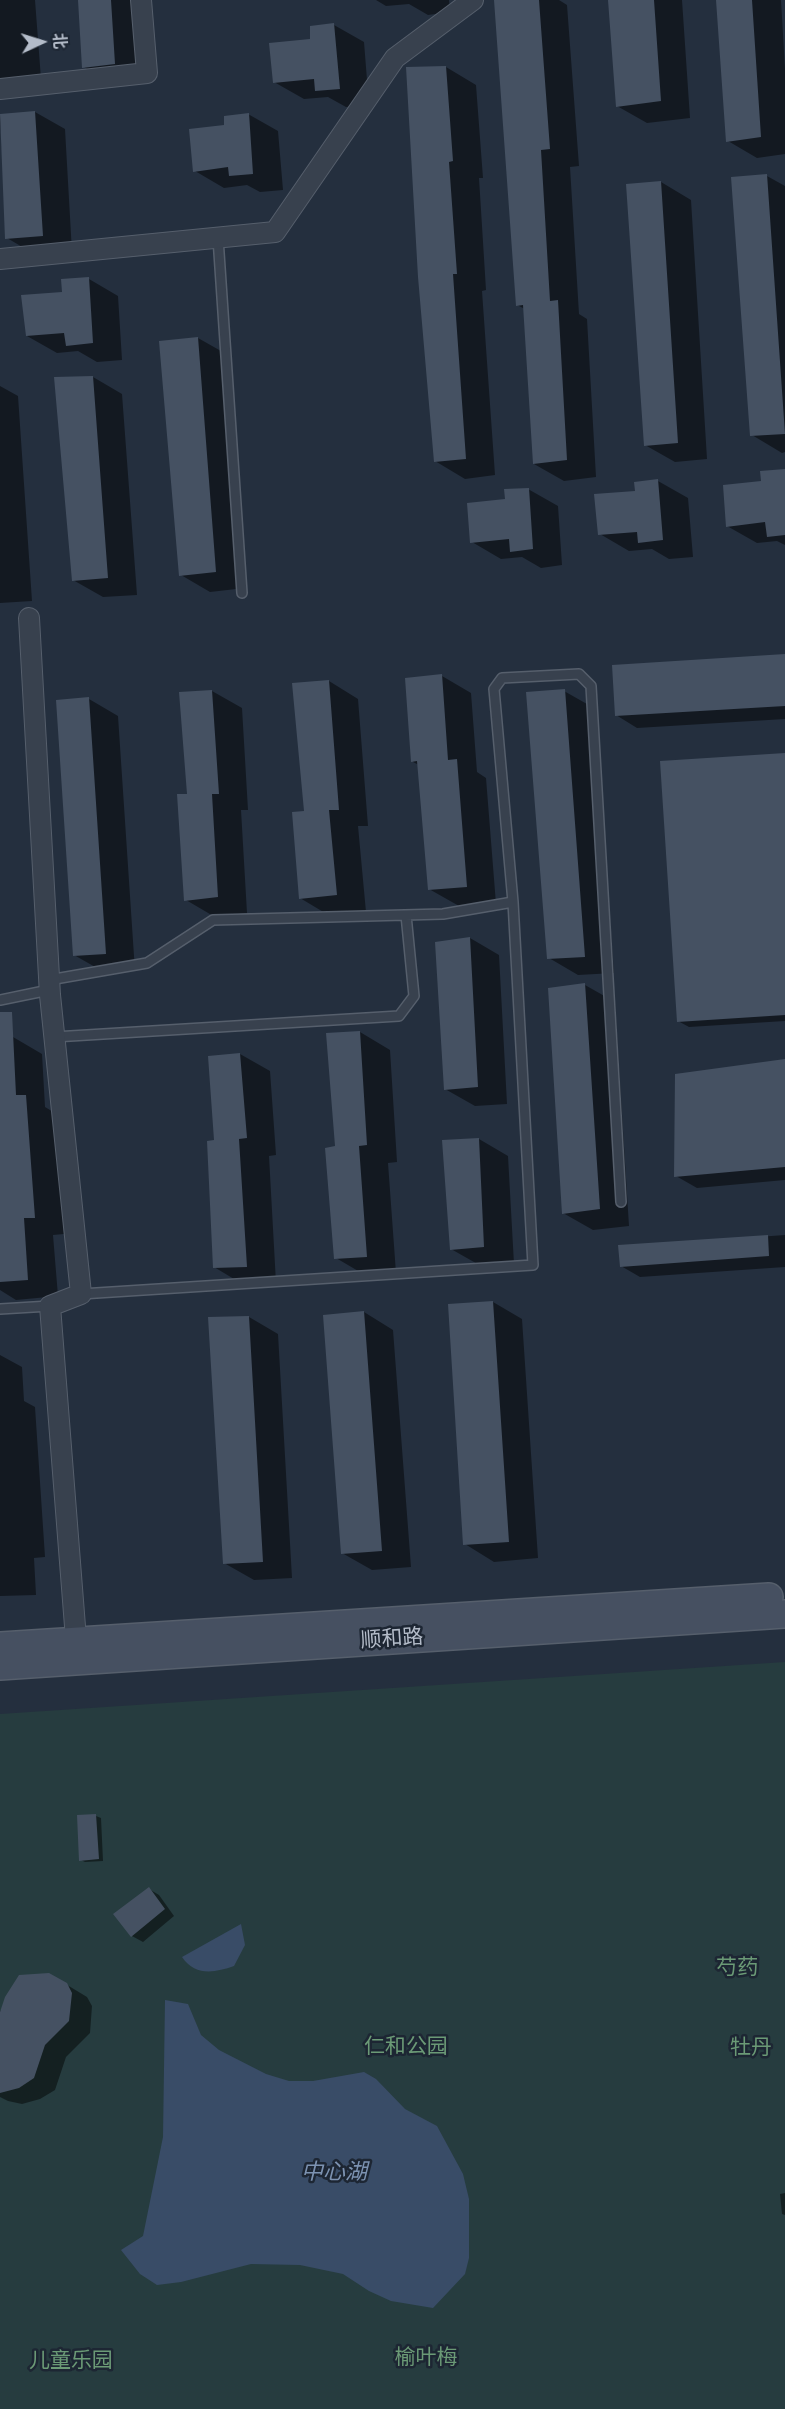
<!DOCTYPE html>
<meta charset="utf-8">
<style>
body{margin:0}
#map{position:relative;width:785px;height:2409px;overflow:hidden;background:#242f3e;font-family:"Titillium Web","Noto Sans SC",sans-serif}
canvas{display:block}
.north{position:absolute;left:12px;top:12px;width:60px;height:60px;-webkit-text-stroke:4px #1d2633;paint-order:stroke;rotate:86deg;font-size:16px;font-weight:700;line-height:24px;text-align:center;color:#b4bcc9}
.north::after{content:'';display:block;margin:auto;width:21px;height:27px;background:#b4bcc9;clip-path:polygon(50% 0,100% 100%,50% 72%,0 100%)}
</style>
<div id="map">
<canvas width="785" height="2409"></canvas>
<div class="north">北</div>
</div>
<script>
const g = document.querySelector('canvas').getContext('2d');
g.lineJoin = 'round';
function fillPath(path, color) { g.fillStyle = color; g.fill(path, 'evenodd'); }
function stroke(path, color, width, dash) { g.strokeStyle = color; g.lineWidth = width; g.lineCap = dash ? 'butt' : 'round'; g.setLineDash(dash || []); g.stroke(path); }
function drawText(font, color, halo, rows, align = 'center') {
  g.font = font + ' "Titillium Web","Noto Sans SC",sans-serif'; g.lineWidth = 5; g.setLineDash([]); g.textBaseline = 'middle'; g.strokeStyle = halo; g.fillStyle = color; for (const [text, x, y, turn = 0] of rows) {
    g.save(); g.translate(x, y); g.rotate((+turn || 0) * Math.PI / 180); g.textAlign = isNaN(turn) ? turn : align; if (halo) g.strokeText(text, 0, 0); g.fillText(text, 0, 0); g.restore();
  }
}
fillPath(new Path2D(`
 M785 1662V2409H0V1714Z`), '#263c3f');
fillPath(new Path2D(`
 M241 1924 245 1945 234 1966C214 1973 195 1976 182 1957Z
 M165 2000 188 2004 201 2035 219 2050 266 2074 289 2081H313L364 2072 376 2079 405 2109 437 2126 463 2174 469 2199V2258L465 2274 433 2308 391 2301 369 2291 343 2274 300 2265 251 2264 181 2282 157 2285 140 2274 121 2250 143 2236 163 2137Z`), '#394c67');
fillPath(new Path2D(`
 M0 0H35L42 92 5 99 0 96Z
 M79 0H139L144 81 113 84 84 67Z
 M376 0H449L450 12 428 15 409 4 386 6Z
 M495 0H559L567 5 579 166 570 167 579 314 587 319 596 477 564 481 534 464 525 309 517 305Z
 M609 0H682L690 118 647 123 617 106Z
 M717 0H781L785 69V154L757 158 728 141Z
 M334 25 364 42 369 105 346 107 328 97 304 99 274 82 312 41Z
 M446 67 476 85 483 178H479L486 290 482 291 495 475 465 479 435 461Z
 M35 112 65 129 72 252 36 255 7 238 0 115Z
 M248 114 278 131 283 190 260 192 247 185 224 188 195 171 226 127Z
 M767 176 785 186V452L782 453 752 435Z
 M661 182 691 200 707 459 675 462 645 445Z
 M89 279 118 296 122 360 97 362 78 351 57 353 27 336 63 293Z
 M198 338 228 355 245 588 210 592 181 575Z
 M93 377 122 394 137 595 103 597 73 580Z
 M0 386 18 396 32 601 0 603Z
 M785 470V545L777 541 757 543 727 526 763 483Z
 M658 481 688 498 693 557 669 559 652 549 629 551 600 534 637 492Z
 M528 489 558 506 562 565 541 568 522 557 501 559 472 542 507 501Z
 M785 656V719L637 728 616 715Z
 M442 676 471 693 477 772 486 778 496 904 459 906 429 889 419 765 413 762Z
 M329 681 358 699 368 826H358L366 912 330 916 300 898 306 813Z
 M212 691 242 708 248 810H241L247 913 215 917 186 900 189 796Z
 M564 691 594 708 614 973 578 975 549 958Z
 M89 699 118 716 135 971 104 972 74 955Z
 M785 755V1021L689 1027 678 1021Z
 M470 938 499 955 507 1104 475 1106 445 1089Z
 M585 985 615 1002 629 1226 593 1230 563 1213Z
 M360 1032 390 1050 397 1162 388 1163 396 1273 365 1275 336 1258 337 1147Z
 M13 1037 42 1054 45 1107 55 1113 64 1234 53 1235 58 1296 16 1300 0 1290V1039Z
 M240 1054 270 1071 276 1155 269 1156 276 1283 244 1285 214 1267 215 1142 210 1057Z
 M785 1061V1180L697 1188 676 1176Z
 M479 1139 508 1156 514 1264 481 1266 451 1249Z
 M785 1235V1267L640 1277 621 1266 620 1247Z
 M493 1302 522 1319 538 1558 494 1562 465 1544Z
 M364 1312 393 1330 411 1567 372 1570 342 1553Z
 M249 1317 278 1334 292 1578 254 1580 224 1563Z
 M0 1355 22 1367 24 1401 35 1407 45 1557 34 1558 36 1595 0 1596Z
 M79 1816H96L101 1818 103 1861 85 1862 81 1860Z
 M149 1889 159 1895 174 1916 143 1942 132 1936 115 1914Z
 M49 1974 87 1997 92 2006 90 2033 66 2057 55 2090 40 2099 22 2104 8 2101 0 2097V2011Z
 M785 2193V2215L782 2214 780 2194Z`), '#0007');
fillPath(new Path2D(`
 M78 0H111L115 64 82 68Z
 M494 0H539L550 149 541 150 550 301 558 300 567 460 533 464 523 305 516 306Z
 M608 0H654L661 101 616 107Z
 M716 0H752L761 137 726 142Z
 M334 23 340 89 315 91 314 79 273 83 269 43 310 39V26Z
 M446 66 453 161 449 162 457 274H453L466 459 434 462 418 277 406 67Z
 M35 111 43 236 5 239 0 114Z
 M249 113 253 174 229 176 228 167 193 172 189 129 224 125V116Z
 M767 174 785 434 750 436 731 177Z
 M661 181 678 443 644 446 626 184Z
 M89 277 93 343 66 346 64 333 26 336 21 295 62 292 61 279Z
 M198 337 216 572 179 576 159 341Z
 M93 376 108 578 72 581 54 377Z
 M785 469V535L767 537 765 522 726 527 723 485 761 481 760 471Z
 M658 479 663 540 638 543 637 532 598 535 594 494 635 491 634 482Z
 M529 488 533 549 510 552 509 539 470 543 467 503 505 499 504 489Z
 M785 654V706L615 716 612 665Z
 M442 674 448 760 457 759 467 887 428 890 417 761 411 762 405 678Z
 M329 680 339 810H329L337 895 299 899 292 812 304 811 292 683Z
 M565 689 585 957 547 959 526 692Z
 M212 690 219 794H212L218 897 184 901 177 794H187L179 692Z
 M89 697 106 954 73 956 56 700Z
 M785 753V1015L677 1022 660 761Z
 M470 937 478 1087 444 1090 435 942Z
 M585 983 600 1209 562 1214 548 988Z
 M0 1012H12L16 1095H26L35 1218H24L28 1280 0 1282Z
 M360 1031 367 1145 359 1146 367 1257 334 1259 325 1148 335 1146 326 1033Z
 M240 1053 247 1138 239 1139 247 1267 213 1268 207 1141 214 1140 208 1056Z
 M785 1059V1167L674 1177 675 1074Z
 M479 1138 484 1247 450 1250 442 1140Z
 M768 1235 769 1256 620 1267 618 1245Z
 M493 1301 509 1542 463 1545 448 1304Z
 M364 1311 382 1551 341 1554 323 1315Z
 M249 1316 263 1562 223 1564 208 1317Z
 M96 1814 99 1859 79 1861 77 1815Z
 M149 1887 165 1909 131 1937 113 1914Z
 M49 1973 67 1983 72 1993 69 2021 45 2045 34 2078 19 2088 0 2093V2012L5 1997 19 1975Z`), '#455162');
const lane = new Path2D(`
 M218 238 242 593
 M49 980 147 963 213 920 443 914 513 902 494 689 502 678 579 674 591 686 621 1202
 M0 1000 49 990
 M54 1037 399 1016 414 996 406 915
 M81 1294 533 1265 513 902
 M0 1309 50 1306`);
const street = new Path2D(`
 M0 89 147 73 141 0
 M0 259 275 232 395 58 473 0
 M29 618 50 995 81 1294 50 1306 77 1652`);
const secondary = new Path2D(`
 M0 1646 769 1597
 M0 1666 785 1614`);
stroke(lane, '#565f6c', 12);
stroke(street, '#565f6c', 22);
stroke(secondary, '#565f6c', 30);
stroke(lane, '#38414e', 9);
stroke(street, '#38414e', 20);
stroke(secondary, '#465061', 27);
drawText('21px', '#b4bcc9', '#1d2633', [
 ["顺和路",392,1640,-4]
]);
drawText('21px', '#6b9a76', '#1d2633', [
 ["芍药",737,1969],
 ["仁和公园",406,2048],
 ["牡丹",751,2049],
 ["榆叶梅",426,2359],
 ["儿童乐园",71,2362]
]);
drawText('italic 22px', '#7c92b1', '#1d2633', [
 ["中心湖",334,2174]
]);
</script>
